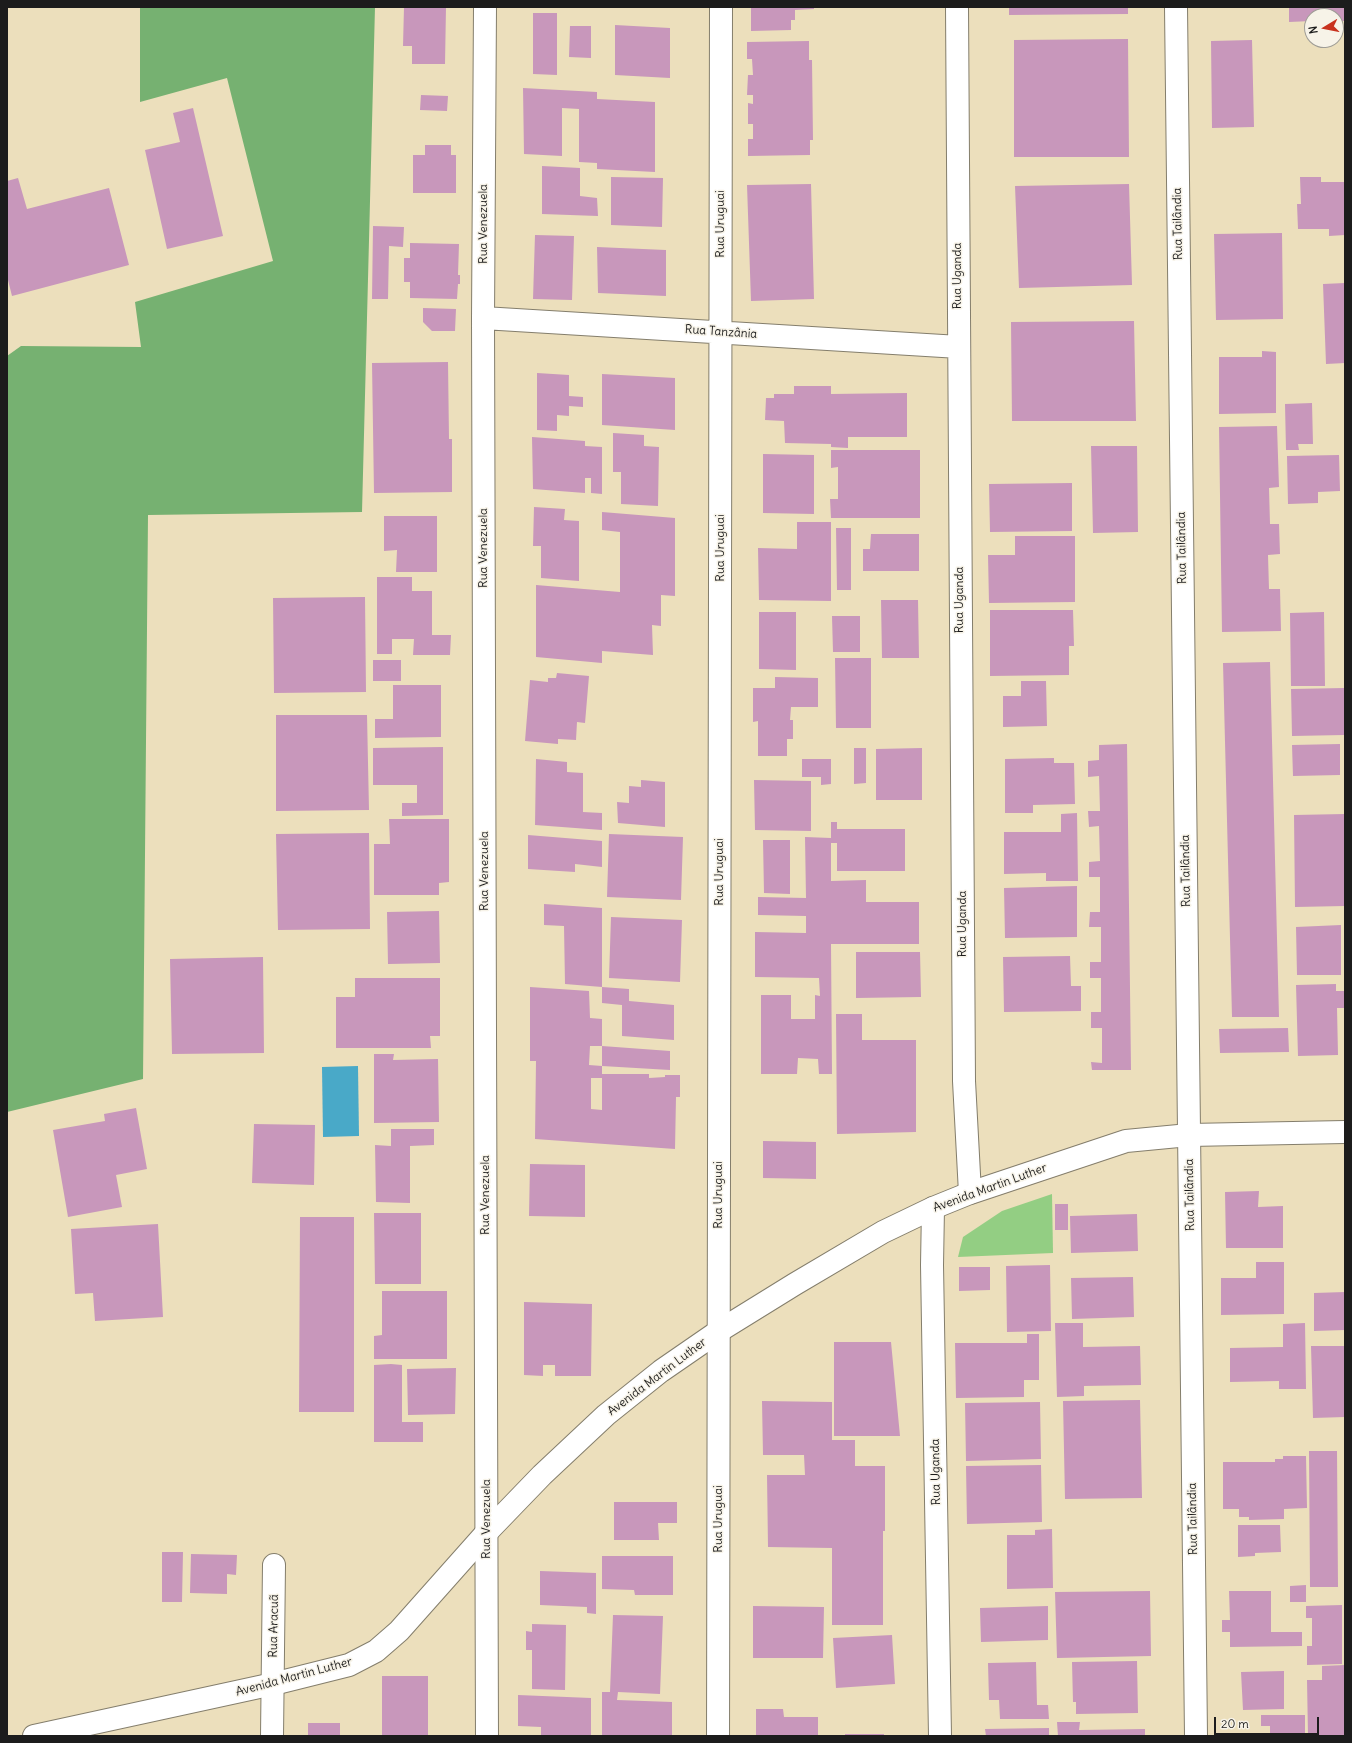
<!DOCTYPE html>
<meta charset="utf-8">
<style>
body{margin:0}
#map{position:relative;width:1352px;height:1743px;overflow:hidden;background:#ecdfbc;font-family:Delius,sans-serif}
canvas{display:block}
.frame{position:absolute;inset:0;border:8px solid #1c1c1c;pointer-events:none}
.north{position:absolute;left:1304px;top:8px;width:40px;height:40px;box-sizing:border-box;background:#f7f3e8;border:1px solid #9f9d96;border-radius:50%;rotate:260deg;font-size:11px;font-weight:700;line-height:16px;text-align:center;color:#1c1c1c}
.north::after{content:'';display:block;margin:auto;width:14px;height:18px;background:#c8321e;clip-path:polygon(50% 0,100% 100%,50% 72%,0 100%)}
.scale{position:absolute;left:1214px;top:1717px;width:105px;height:18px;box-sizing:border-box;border:2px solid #1c1c1c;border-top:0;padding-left:5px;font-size:12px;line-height:14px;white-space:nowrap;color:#1c1c1c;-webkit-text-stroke:3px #f7f3e8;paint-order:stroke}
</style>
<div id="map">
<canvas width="1352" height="1743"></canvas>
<div class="frame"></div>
<div class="north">N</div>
<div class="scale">20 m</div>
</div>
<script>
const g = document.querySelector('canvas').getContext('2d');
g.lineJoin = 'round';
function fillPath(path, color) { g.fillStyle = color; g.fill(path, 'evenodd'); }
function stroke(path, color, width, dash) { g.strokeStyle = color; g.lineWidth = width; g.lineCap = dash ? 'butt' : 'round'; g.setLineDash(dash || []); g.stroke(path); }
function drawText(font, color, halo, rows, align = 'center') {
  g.font = font + ' Delius,sans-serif'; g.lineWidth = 3; g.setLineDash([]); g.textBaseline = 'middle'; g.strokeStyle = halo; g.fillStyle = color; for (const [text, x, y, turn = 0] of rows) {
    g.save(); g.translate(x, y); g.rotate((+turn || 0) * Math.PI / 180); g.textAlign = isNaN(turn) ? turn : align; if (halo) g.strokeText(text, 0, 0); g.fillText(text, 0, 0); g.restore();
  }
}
fillPath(new Path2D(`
 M1052 1194 1053 1253 958 1257 963 1237 1002 1211Z`), '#93ce83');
fillPath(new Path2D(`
 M140 7H375L362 512 148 515 143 1079 7 1112V356L21 346 141 347 135 302 273 261 227 78 140 102Z`), '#76b171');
fillPath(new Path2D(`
 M358 1066 359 1136 323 1137 322 1067Z`), '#49a9c8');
fillPath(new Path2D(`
 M404 7H446L445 64H412V46H403Z
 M751 7H814V9L795 10V20H791V30L751 31Z
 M1009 7H1128V14L1009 15Z
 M1289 7H1345V21H1336V16H1312V21L1289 22Z
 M533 13H557V75L533 74Z
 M615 25 670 28V78L615 75Z
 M570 26H591V58L569 57Z
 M1128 39 1129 157H1014V40Z
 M1252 40 1254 127 1212 128 1211 41Z
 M809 41V60H812L813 140H810V155L748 156V139H753V124H748V103L753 104V95H747L748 75H753L752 59H747V42Z
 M523 88 597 92V99L655 102V172L597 169V163L579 162V109L562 108V156L524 154Z
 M421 95 448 96 447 111 420 110Z
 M193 108 223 236 167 249 145 150 180 142 173 113Z
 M425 145H451V155H456V193H413V155H425Z
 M542 166 580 168V196L597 198 598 216 542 214Z
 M611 177 663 178 662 227 611 225Z
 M1300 177H1321V182H1345V235L1329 236V229H1298L1297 204H1301Z
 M18 178 27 209 109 188 129 265 12 296 7 276V181Z
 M811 184 814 299 751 301 747 185Z
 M1129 184 1132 285 1019 288 1015 186Z
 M373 226 404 227 403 247 389 246 388 299H372Z
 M1282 233 1283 319 1216 320 1214 234Z
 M535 235 574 236 572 300 533 299Z
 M410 243 459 244 458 275H460V284H458L457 299 410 298V282H404V258H410Z
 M597 247 666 250V296L598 293Z
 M1345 283V363L1326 364 1323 284Z
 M423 308 456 309 455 331H432L423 322Z
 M1134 321 1136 421H1012L1011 322Z
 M1262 351 1276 352V413L1219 414V357H1262Z
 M448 362 449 439H452V492L374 493 372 363Z
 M537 373 569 375V396L583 397V407L569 406V416L557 415V431L537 430Z
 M602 374 675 378V430L602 425Z
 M794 386H831V394L907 393V437H848V448L831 447V444L785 443 784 421 765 420 766 398H774V394H794Z
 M1312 403 1313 444H1298L1299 450H1286L1285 404Z
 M1277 426 1279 487 1269 488 1270 524H1279L1280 554 1268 555 1269 589H1280L1281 631 1222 632 1219 427Z
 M613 433 644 435V446L659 447 658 506 621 504V472H613Z
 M532 437 585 441V446L602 447V494L591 493V478H585V493L533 489Z
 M1091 446H1137L1138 532 1093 533Z
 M831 450H920V518H831L830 499H838V467L831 468Z
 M763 454 814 455V514L763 513Z
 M1339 455 1340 491 1318 492V503L1288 504 1287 456Z
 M1072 483V531L990 532 989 484Z
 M534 507 565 509 564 520 579 521V581L541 578V546H533Z
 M602 512 675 518V596L661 595V626L652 625 653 655 602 651V663L536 657V585L620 592V532L602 530Z
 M384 516H437V572H396L397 550 384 551Z
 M797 522H831V601L759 600 758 548 797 549Z
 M836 528H851V590H837Z
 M871 534H919V571H863V549H870Z
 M1015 536H1075V602L989 603 988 555H1015Z
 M377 577H412V591H432V635H451L450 655H413L414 639H392V654H377Z
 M365 597 366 692 274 693 273 598Z
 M881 600H918L919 658H882Z
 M990 610H1073L1074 646H1069V675L990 676Z
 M759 612H796V670L759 669Z
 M1324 612 1325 686H1291L1290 613Z
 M832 616H860V652H833Z
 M835 658H871V728H836Z
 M373 660H401V681H373Z
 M1270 662 1279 1017H1232L1223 663Z
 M557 673 589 676 585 723 577 722 576 740 558 739V744L525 741 530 680 548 682V678H556Z
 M775 677 818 678V707H791L790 720H793V739H787V756H758V721L753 722V688H775Z
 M1021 681H1046L1047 726 1003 727V696H1021Z
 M393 685H441V737L375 738V719H393Z
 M1344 688V735L1292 736 1291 689Z
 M276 715H367L369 810 276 811Z
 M1127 744 1131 1070H1092L1091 1062 1102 1063V1028H1091V1012H1101V978H1090V962H1101V927H1089L1090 912H1100V877H1089V862L1100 861 1099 826 1089 827 1088 811H1100L1099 776 1088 777V761L1099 760V745Z
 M1340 744V775L1293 776 1292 745Z
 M443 747V815L402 816V803H417V785H373V748Z
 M854 748H866V783L854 784Z
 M922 748V800H876V749Z
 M1054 758V763H1074L1075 804 1033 805V813H1005V759Z
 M536 759 567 762V772L583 773V812L602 813V830L535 825Z
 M802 759H831V784L821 785V777H802Z
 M641 780 665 782V827L618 823 617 802 629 803V786L641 787Z
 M754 780 811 781V831L755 830Z
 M1077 813 1078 881H1046V873L1004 874V832H1061V814Z
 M1345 814V906L1295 907 1294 815Z
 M389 819H449V882L439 883V895H374V844H390Z
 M831 822H837V829H905V871H837V843H831V881L866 880V902H919V944H831L832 1074H819L818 1059 798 1058 797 1074H761V995H791V1019H815V995L820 996 819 978 755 977V932L806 933V916L758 915V897L806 898 805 837 831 838Z
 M369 833 370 929 278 930 276 834Z
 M609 834 683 837 681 900 607 897Z
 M528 835 602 841V867L575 864V872L528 869Z
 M763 840H790V894L764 893Z
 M1077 886V937L1005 938 1004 888Z
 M544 904 602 908V987L565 984 564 926 544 925Z
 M439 911 440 963 388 964 387 912Z
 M611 917 682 920 680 982 609 978Z
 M1341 925V975H1297L1296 927Z
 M856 952H920L921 997 856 998Z
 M1070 956 1071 986H1081V1011L1004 1012 1003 957Z
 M263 957 264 1053 172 1054 170 959Z
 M355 978H440V1036H430L431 1048H336V997H355Z
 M1336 984V991H1345V1008H1337L1338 1055 1298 1056 1296 985Z
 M530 987 589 991 590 1018 602 1019V1046H590L589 1065 602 1066V1074H649V1078L665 1077V1075H680V1097H676L675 1149 535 1139 536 1061H530ZM591 1078H602V1110L591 1109Z
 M602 987 629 989V1001L674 1005V1040L622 1036V1005L602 1003Z
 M836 1014H862V1040H916V1132L837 1134Z
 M1288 1028 1289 1052 1220 1053 1219 1029Z
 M602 1046 670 1051V1070L602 1066Z
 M374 1054H394L393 1060 438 1059 439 1122 374 1123Z
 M136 1108 147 1169 116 1175 122 1207 68 1217 53 1130 105 1121 104 1114Z
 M254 1124 315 1125 314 1185 252 1183Z
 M391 1129H434V1145L410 1146V1203L376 1202 375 1145 391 1146Z
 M763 1141 816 1142V1179L763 1178Z
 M530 1164 585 1165V1217L529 1216Z
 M1259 1191 1258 1207 1283 1206V1248H1226L1225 1192Z
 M1055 1204H1068V1230H1055Z
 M374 1213H421V1284H375Z
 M1137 1214 1138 1251 1071 1253 1070 1216Z
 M300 1217H354V1412H299Z
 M158 1224 163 1317 95 1321 93 1293 75 1294 71 1229Z
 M1256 1262H1284V1314L1221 1315V1278H1256Z
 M1050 1265 1051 1331 1007 1332 1006 1266Z
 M959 1267H990V1290L959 1291Z
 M1133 1277 1134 1317 1072 1319 1071 1278Z
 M382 1291H447V1359H374V1336L382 1335Z
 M1345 1292V1330L1314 1331V1293Z
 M524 1302 592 1304 591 1376H555V1365H543V1376L524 1375Z
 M1055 1323H1083V1347L1140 1346 1141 1385 1084 1386V1396L1057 1397Z
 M1305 1323 1306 1389H1279V1381L1230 1382V1348L1283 1347V1324Z
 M1027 1334H1039V1380H1024V1397L956 1398 955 1343H1027Z
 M834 1342H891L900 1436H834Z
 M1311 1346H1344L1345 1417 1313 1418Z
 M391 1364 402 1365V1422H423V1442H374V1365Z
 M456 1368 455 1414 408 1415 407 1369Z
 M1140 1400 1142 1498 1065 1499 1063 1401Z
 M762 1401 832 1402V1440H855V1466H885V1531H883V1625H832V1548L768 1547 767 1475H805L804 1455H763Z
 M1040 1402 1041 1459 966 1461 965 1403Z
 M1309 1451H1337L1338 1587H1310Z
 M1283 1456H1306L1307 1508 1284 1509V1519L1249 1520V1517H1239V1509H1223V1462H1275V1459H1283Z
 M1041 1465 1042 1522 967 1524 966 1466Z
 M614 1502H677V1523H658L659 1540H614Z
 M1238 1525H1280L1281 1552 1255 1553V1556L1238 1557Z
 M1052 1529 1053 1588 1007 1589V1535H1035V1530Z
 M162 1552H183L182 1602H162Z
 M191 1554 237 1555 236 1575 227 1574V1594L190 1593Z
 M602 1556H673V1595H635L634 1590 602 1589Z
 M540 1571 596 1573V1614L587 1613V1607L540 1605Z
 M1306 1585V1602H1290V1586Z
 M1150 1591 1151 1656 1057 1658 1055 1592Z
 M1229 1591H1271V1632H1302V1646L1230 1647V1632H1222V1620H1230Z
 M1342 1605V1664L1307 1665V1646H1312V1618H1306V1606Z
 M753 1606 824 1607 823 1658H753Z
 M1048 1606V1640L981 1642 980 1608Z
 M613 1615 663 1616 660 1694 618 1692 617 1700 672 1702V1736H602V1692H610Z
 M532 1624 566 1625 565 1690 532 1689V1650H526V1631L532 1632Z
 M892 1635 895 1684 836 1688 833 1638Z
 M1137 1661 1138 1713 1076 1714V1702H1073L1072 1662Z
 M1036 1662 1037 1705H1048L1049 1719H1000L999 1700H989L988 1663Z
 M1345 1665V1736H1308L1307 1680H1322V1666Z
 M1284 1671V1709L1243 1710 1241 1672Z
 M382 1676H428V1736H382Z
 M518 1695 591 1698V1736H541V1727L518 1726Z
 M756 1709H783L784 1717H818V1736H756Z
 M1261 1715H1305V1736H1270V1726H1261Z
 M1057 1722H1080L1079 1730 1145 1729V1736H1058Z
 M308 1723H340V1736H308Z
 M1049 1728V1736H986L985 1729Z
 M845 1734H884V1736H845Z`), '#c897bb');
const street = new Path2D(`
 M485 7 483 318 487 1736
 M957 7 964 1081 970 1193
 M1176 7 1196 1736
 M483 318 959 347
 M933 1208 932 1265 940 1736
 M272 1736 274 1565
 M718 1736 721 7`);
const primary = new Path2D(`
 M34 1736 273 1684 349 1665 376 1651 399 1631 487 1532 542 1475 606 1415 661 1371 719 1331 795 1284 883 1232 933 1208 970 1193 1126 1141 1189 1135 1345 1132`);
stroke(street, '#847e6c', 24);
stroke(primary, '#847e6c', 24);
stroke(street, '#fff', 22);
stroke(primary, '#fff', 22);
drawText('12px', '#1c1c1c', '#f7f3e8', [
 ["Rua Venezuela",484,224,-90],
 ["Rua Uruguai",721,224,-90],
 ["Rua Tailândia",1178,224,-91],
 ["Rua Uganda",958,276,-90],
 ["Rua Tanzânia",721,332,4],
 ["Rua Venezuela",484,548,-90],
 ["Rua Uruguai",721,548,-90],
 ["Rua Tailândia",1182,548,-91],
 ["Rua Uganda",960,600,-90],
 ["Rua Venezuela",485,871,-90],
 ["Rua Tailândia",1186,871,-91],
 ["Rua Uruguai",720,872,-90],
 ["Rua Uganda",963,924,-90],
 ["Avenida Martin Luther",990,1188,-20],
 ["Rua Venezuela",486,1195,-90],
 ["Rua Uruguai",719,1195,-90],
 ["Rua Tailândia",1190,1195,-91],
 ["Avenida Martin Luther",657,1377,-37],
 ["Rua Uganda",936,1472,-91],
 ["Rua Venezuela",487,1519,-90],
 ["Rua Uruguai",719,1519,-90],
 ["Rua Tailândia",1193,1519,-91],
 ["Rua Aracuã",274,1626,-89],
 ["Avenida Martin Luther",294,1677,-15]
]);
</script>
